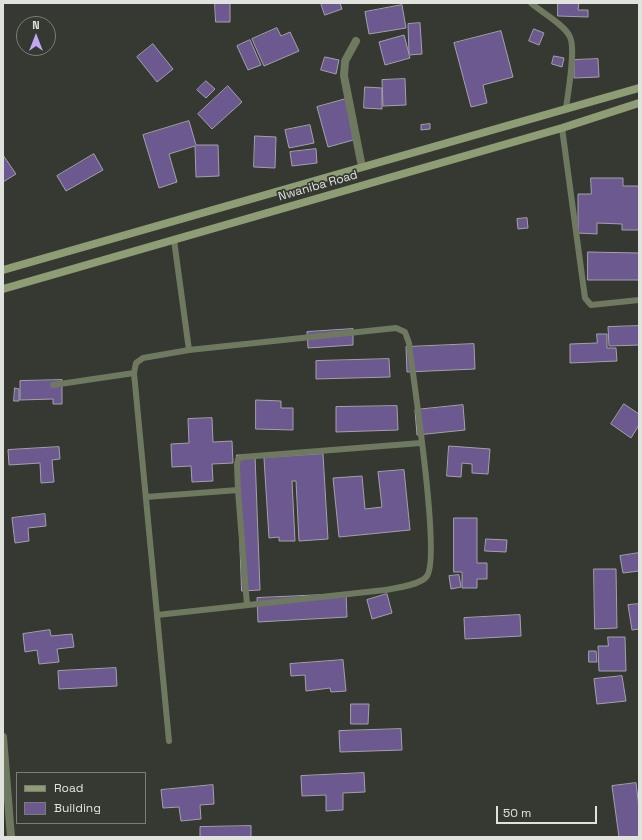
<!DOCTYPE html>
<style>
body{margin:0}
#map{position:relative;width:642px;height:840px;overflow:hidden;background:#363931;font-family:"Space Grotesk",sans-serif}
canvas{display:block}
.frame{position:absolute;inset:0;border:4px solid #e0e2dd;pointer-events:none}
.legend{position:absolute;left:16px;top:772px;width:130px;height:52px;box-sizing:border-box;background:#363931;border:1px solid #7a7d76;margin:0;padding:5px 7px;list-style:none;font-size:12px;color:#e0e2dd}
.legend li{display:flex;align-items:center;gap:8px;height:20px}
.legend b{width:20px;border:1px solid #7a7d76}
.north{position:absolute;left:16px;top:16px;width:40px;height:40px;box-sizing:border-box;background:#363931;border:1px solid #7a7d76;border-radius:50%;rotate:0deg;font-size:11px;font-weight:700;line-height:16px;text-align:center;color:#e0e2dd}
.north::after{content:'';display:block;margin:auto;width:14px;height:18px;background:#c0a8f3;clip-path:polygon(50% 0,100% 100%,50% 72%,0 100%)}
.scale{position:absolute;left:496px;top:806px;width:101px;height:18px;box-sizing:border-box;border:2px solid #e0e2dd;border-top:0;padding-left:5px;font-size:12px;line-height:14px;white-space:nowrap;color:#e0e2dd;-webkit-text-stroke:3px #363931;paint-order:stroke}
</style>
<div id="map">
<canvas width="642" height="840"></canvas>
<div class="frame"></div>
<ul class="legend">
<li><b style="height:5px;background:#8e9d74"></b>Road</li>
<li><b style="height:11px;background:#6b598f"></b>Building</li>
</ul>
<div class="north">N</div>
<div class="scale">50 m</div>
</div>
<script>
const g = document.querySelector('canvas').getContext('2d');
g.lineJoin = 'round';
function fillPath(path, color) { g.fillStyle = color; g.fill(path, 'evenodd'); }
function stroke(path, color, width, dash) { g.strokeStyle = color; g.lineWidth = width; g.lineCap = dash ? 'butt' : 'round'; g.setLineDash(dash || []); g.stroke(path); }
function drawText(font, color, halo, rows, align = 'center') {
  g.font = font + ' "Space Grotesk",sans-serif'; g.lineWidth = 3.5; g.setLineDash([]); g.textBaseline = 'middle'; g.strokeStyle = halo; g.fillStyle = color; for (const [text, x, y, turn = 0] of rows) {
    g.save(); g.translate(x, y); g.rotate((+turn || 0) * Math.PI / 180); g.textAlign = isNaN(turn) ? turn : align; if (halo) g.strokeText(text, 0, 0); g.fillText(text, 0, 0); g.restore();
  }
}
const building = new Path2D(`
 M215 3H230V22H216Z
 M321 3H340L342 9 325 15Z
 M558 3H579L578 10H588V17L558 16Z
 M402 5 406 28 369 34 365 12Z
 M420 23 422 54 409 55 410 58 385 65 379 42 404 35 409 54 408 24Z
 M277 28 281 36 290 32 299 51 264 66 252 39Z
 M534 29 544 33 539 45 529 41Z
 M501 31 513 77 483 85 487 103 471 107 454 43Z
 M250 40 261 65 248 70 237 46Z
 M153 44 173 69 157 82 137 57Z
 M554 56 564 58 562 67 552 64Z
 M325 57 339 60 336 74 321 70Z
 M598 59 599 77 574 78V60Z
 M405 79 406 105 383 106 382 80Z
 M206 81 215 89 206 98 197 90Z
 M228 86 242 102 212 129 198 114Z
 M365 87 382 88V109L364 108Z
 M346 99 357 139 328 147 317 107Z
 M189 121 196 145H218L219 176 196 177 195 146 169 154 177 182 159 188 143 135Z
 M430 124V129L421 130V125Z
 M310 125 314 143 289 148 285 130Z
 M255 136 276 137 275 168 254 167Z
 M316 149 317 163 292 166 290 152Z
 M94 154 103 170 66 191 57 176Z
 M3 155 16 174 3 182Z
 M591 178H623V186H639V230H622V224L597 223V234L578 233V194H591Z
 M527 218 528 228 518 229 517 219Z
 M588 252 639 253V280H588Z
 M639 326V345L609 346 608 327Z
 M353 329V345L308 348 307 332Z
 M597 334H607V348H616L617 361 570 363V344L597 343Z
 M474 344 475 369 407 372 406 347Z
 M389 359 390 377 316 379V361Z
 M62 380V404H53V399L20 400V381Z
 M15 388 19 389V401H14Z
 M256 400 281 401V408H293V430L256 429Z
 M624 404 639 414V425L631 438 611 424Z
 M463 405 465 430 417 435 415 410Z
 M397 406 398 430 336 432V407Z
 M212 418 213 442 232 441 233 463 212 464 213 481 192 482 191 466 172 467 171 444 189 443 188 419Z
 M449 446 490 449 488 474 472 473V464L462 463 461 477 447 476Z
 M59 447 60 459 52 460 54 482 41 483 40 463 9 465 8 450Z
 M323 454 328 539 299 541 296 481H292L295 541H279V537L269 538 264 458Z
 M237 455H255L260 590 242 591Z
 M404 470 410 530 339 537 333 478 362 476 365 509 382 507 378 472Z
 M45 514 46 526 28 528 29 541 15 543 12 518Z
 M454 518H477V563H487V579H477V588H462V572H454Z
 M486 539 507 540 506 552 485 551Z
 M639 553V571L623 573 620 556Z
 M594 569H616L617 628 595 629Z
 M459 575 461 587 451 589 449 576Z
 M346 594 347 617 258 622 257 598Z
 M387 594 392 613 372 619 367 600Z
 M639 604V629L632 630 628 605Z
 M520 615 521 636 465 639 464 618Z
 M50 630 51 636 72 634 74 647 57 649 59 662 39 664 37 650 25 652 23 634Z
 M608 637H625L626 671H599L598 646H608Z
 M589 651H596L597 662H589Z
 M343 660 346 691 331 692 330 688 306 691 305 675 291 676 290 664Z
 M116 668 117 686 59 689 58 671Z
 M622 676 626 701 597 704 594 679Z
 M351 704H369L368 724H351Z
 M401 729 402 750 340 752 339 731Z
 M364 773 365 792 343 793V810L326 811V795L302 796 301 776Z
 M636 783 639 807V837H619L612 786Z
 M213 785 214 804 200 805 201 819 181 821 179 807 163 808 161 790Z
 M251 826V837H200V827Z`);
fillPath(building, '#6b598f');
stroke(building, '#a4a1ab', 1);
stroke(new Path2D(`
 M531 3C541 12 565 25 570 37 576 49 568 93 566 108
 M562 128 585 298 591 305 639 300
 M174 240 189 350
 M134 373 136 363 143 358 189 350 396 328 405 332 409 343C413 378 441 556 427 576 421 585 396 588 385 590L157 615
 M53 385 134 373 169 741
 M146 497 238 490
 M247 605 238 490 237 465 238 459 243 457 421 443`), '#6f795f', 6);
stroke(new Path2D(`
 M356 41 345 61 344 76 362 167
 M3 737 11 837`), '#6f795f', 8);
stroke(new Path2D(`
 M3 270 639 88
 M3 289 562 128 639 103`), '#8e9d74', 8);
drawText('12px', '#e0e2dd', '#363931', [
 ["Nwaniba Road",318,186,-16]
]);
</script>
